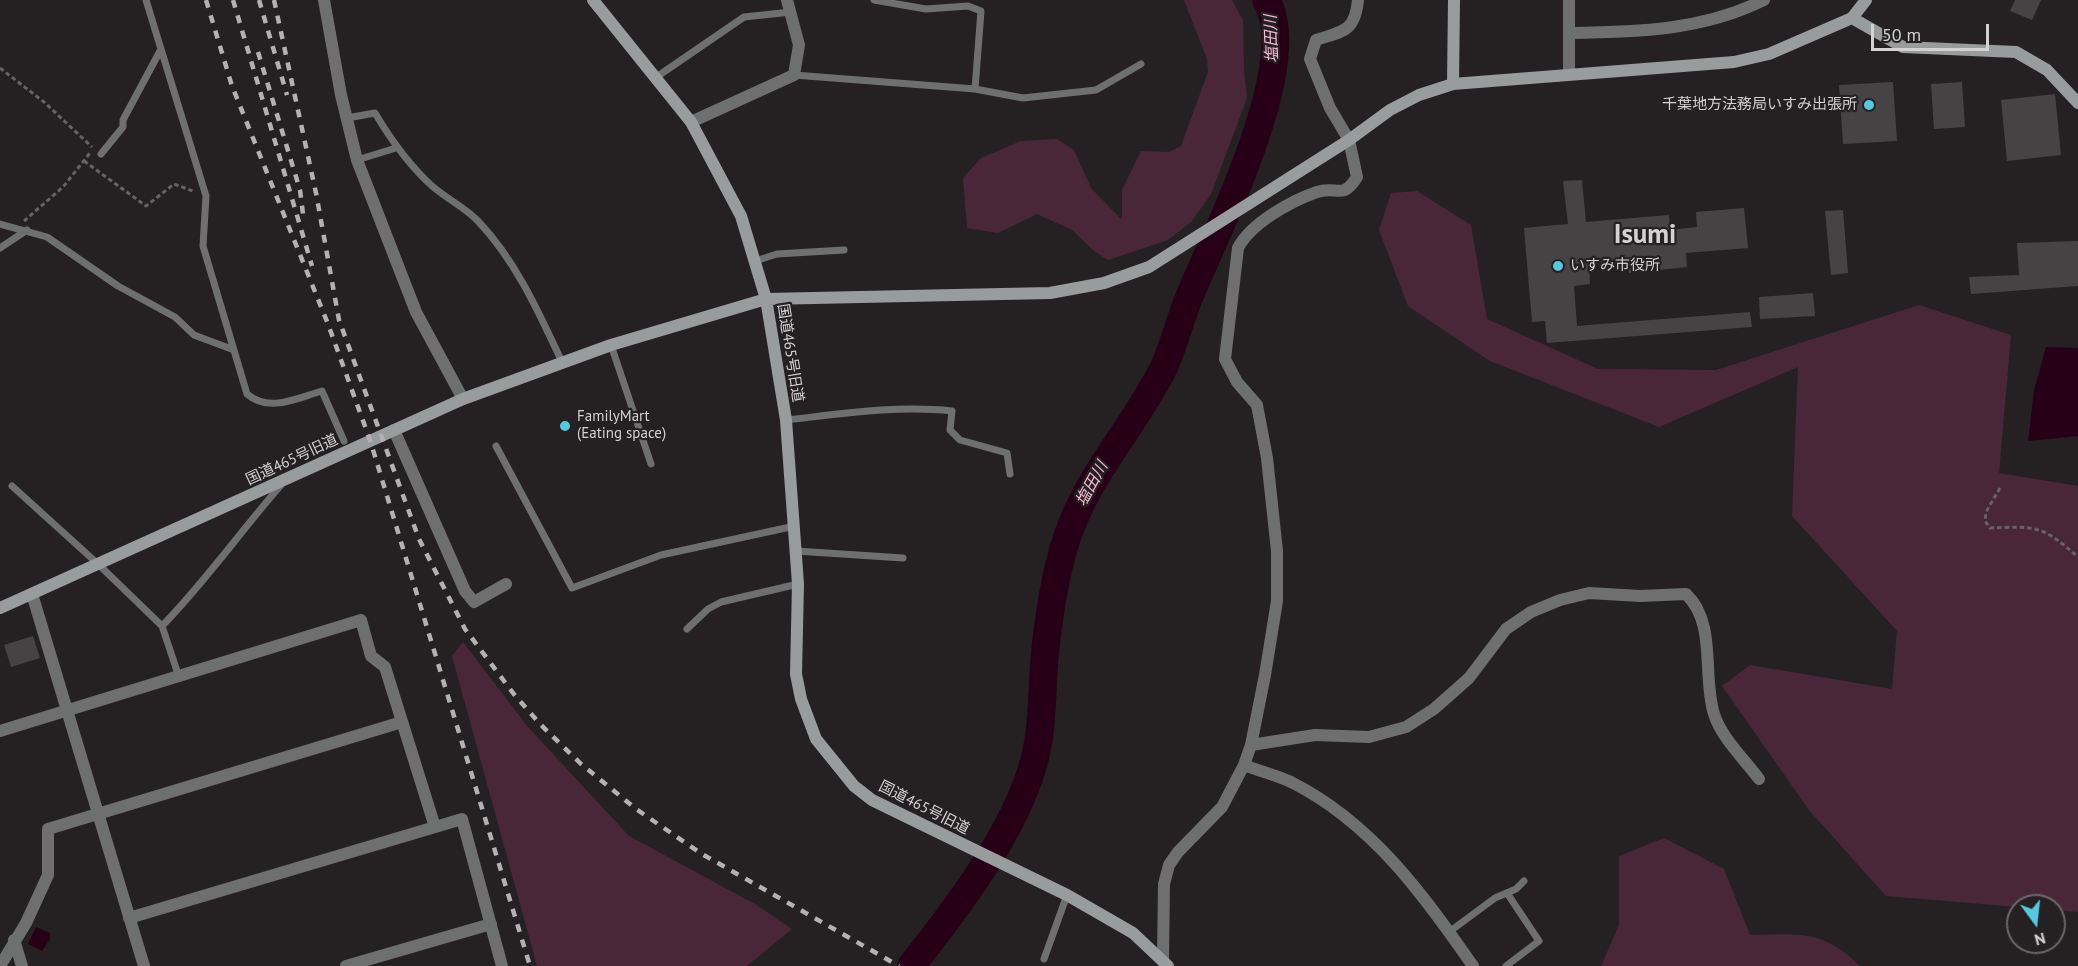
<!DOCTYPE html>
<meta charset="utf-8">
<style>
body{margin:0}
#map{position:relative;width:2078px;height:966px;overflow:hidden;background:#252123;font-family:"PT Sans",sans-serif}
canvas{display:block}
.north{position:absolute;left:2006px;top:894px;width:60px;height:60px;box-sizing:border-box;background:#252123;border:2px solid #6b6769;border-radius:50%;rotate:165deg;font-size:16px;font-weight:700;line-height:24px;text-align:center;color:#d3d1d2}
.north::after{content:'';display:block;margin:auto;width:21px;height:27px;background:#56c9e1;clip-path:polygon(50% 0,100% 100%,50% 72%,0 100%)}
.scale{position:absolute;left:1871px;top:24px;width:118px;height:27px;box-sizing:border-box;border:3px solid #d3d1d2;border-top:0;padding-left:8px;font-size:18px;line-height:21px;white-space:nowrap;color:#d3d1d2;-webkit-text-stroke:4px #252123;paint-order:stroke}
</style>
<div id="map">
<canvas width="2078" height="966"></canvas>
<div class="north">N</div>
<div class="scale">50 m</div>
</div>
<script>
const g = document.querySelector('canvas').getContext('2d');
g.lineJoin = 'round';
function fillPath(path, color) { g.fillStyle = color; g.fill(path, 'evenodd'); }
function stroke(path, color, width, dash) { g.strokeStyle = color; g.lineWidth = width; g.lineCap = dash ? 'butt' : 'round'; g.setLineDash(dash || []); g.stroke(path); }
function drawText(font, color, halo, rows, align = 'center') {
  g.font = font + ' "PT Sans","Noto Sans JP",sans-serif'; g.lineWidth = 4.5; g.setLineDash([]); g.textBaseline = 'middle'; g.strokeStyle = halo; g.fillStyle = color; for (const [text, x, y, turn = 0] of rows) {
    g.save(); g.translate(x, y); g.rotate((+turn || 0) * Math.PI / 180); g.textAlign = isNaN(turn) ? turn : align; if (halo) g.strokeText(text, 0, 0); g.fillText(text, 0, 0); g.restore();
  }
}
fillPath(new Path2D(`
 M1184 0H1232L1243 20 1244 70 1247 98 1211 194 1191 222 1168 240 1108 260 1093 250 1072 230 1037 214 998 233 967 228 963 178 981 158 1021 141 1057 139 1074 150 1091 188 1122 220V190L1141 151 1169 152 1181 146 1208 72 1207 59Z
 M1417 191 1471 225 1487 319 1598 369 1716 370 1919 305 2011 335 1999 473 2078 486V912L2054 910V906L2018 907 1886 896 1809 810 1722 686 1750 665 1892 689 1897 631 1792 516 1798 367 1659 427 1490 361 1408 306 1379 230 1391 193Z
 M463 642 528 727 629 836 755 904 792 929 747 966H537L452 656Z
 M1664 838 1724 869 1750 935C1798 934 1823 929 1860 966H1601L1619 925V856Z`), '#492738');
fillPath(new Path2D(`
 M2046 347 2078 348V436L2028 441 2034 390Z
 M36 927 50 933V939L42 951 28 944Z`), '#270017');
stroke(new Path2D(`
 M911 966C958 907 1026 818 1038 743 1043 714 1042 683 1045 653 1049 614 1057 561 1072 524 1094 468 1136 423 1163 369 1174 346 1180 319 1190 295 1216 232 1304 61 1266 0`), '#270017', 28);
fillPath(new Path2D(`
 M2015 0H2041L2032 20 2010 11Z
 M1893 82 1897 141 1843 144 1839 85Z
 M1962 82 1965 127 1934 129 1931 84Z
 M2055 94 2061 155 2007 161 2001 100Z
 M1582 180 1586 222 1669 215 1670 230 1697 227 1696 212 1744 208 1748 248 1686 253 1687 267 1629 273 1628 260 1589 264 1590 284 1574 286 1577 326 1750 312 1752 327 1547 343 1545 321 1532 322 1524 228 1568 224 1563 181Z
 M1843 210 1848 273 1831 275 1825 211Z
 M2078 241V286L1971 294 1969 277 2019 275 2017 243Z
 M1813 293 1815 316 1760 319 1759 297Z
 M33 636 40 658 11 667 4 645Z`), '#474345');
stroke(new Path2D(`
 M0 68 44 102 92 147
 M84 161 146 206 174 184 193 191
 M24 221 63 187 90 153
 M2000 488 1986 512 1985 521 1990 528C2037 526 2043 526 2078 557`), '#666364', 3, [4.5, 3]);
stroke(new Path2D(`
 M146 0 206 196 203 246 247 394C269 413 297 398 322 391L344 441
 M874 0 926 9 968 6 981 11 975 89
 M794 75 975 89 1023 98 1096 90 1141 64
 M655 78 744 17 791 12
 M347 118 375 113C391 140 408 164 431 185 445 198 465 207 478 221 516 261 539 313 562 362
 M101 154 123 127V120L160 51
 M357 160 396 148
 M0 224 47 237 118 286 175 317 194 335 234 350
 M0 248 27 230
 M755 261 777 254 844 250
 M611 345 651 464
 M786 420C840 414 897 405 952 411L950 430 960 440 1007 453 1010 474
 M496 446 572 588 661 555 795 526
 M12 486 98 564 162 626 178 674
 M796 551 903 558
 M162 626C205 582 240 532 281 485
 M687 629 708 609 721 602 798 584
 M1449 932 1495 898 1516 889 1524 881
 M1044 959 1067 895
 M1506 966 1539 941 1507 893`), '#6e7070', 7);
stroke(new Path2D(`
 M324 0 341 95 357 160 416 312 463 399
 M1569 0V74
 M1569 33C1636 32 1702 31 1764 0
 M691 122 794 75 799 45 787 0
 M394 430 465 591 474 602 506 584
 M32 594 144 966
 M0 731 361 620 371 656 385 667 435 827
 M1251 745 1315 735 1369 737 1406 727 1434 709 1469 678 1506 629 1531 612 1560 600 1589 593 1640 596 1686 594C1717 623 1702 676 1714 714 1721 737 1744 759 1759 779
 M1244 765C1259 771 1276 775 1291 782 1371 822 1423 894 1473 966
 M129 918 462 819 502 966
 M14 940 22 966
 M1163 959 1164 884 1169 865 1178 852 1222 807 1244 765 1251 745 1265 675 1277 601V551L1267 458 1257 405 1237 382 1225 359 1238 248C1251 223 1291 201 1317 192 1337 185 1342 201 1357 177L1349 140 1330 108 1310 59 1316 40C1343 31 1355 32 1358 0
 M0 966 26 923 48 875V829L402 722
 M346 966 491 924`), '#6e7070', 12);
stroke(new Path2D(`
 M593 0 691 122 741 216 766 299 786 420 798 584 796 674 801 699 816 739 854 786 872 800 1067 895 1133 933 1168 966
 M1852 18 1903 47 2016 52 2047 70 2078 103
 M1453 84 1454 0
 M0 608 463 399 611 345 766 299 1050 293 1104 283 1149 267 1349 140 1390 110 1419 95 1453 84 1734 62 1769 54 1852 18 1866 0`), '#999c9d', 12);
stroke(new Path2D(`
 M206 0 232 86 328 324 370 440 530 966
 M233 0 312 266
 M259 0 287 95
 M274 0 316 193 339 320 419 539 465 629 513 693 540 724 580 763 636 809 702 854 899 966
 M258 52 300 190 303 214`), '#b3b1b2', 4.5, [8, 8]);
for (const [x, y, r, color] of [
 [1869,105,6,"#56c9e1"],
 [1558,266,6,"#56c9e1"],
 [565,426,6,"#56c9e1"]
]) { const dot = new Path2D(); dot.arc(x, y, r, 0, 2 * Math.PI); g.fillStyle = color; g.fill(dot); stroke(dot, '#252123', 2); }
drawText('15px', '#d3d1d2', '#252123', [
 ["千葉地方法務局いすみ出張所",1857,105,"right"],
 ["いすみ市役所",1570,266],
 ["FamilyMart",577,417],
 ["(Eating space)",577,434]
], 'left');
drawText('15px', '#d3d1d2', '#252123', [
 ["国道465号旧道",790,353,81],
 ["国道465号旧道",292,460,-25],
 ["国道465号旧道",924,808,27]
]);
drawText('italic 16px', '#f7b7d5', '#252123', [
 ["塩田川",1272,39,-92],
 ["塩田川",1092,484,-61]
]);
drawText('bold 27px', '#d3d1d2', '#252123', [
 ["Isumi",1645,235]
]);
</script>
